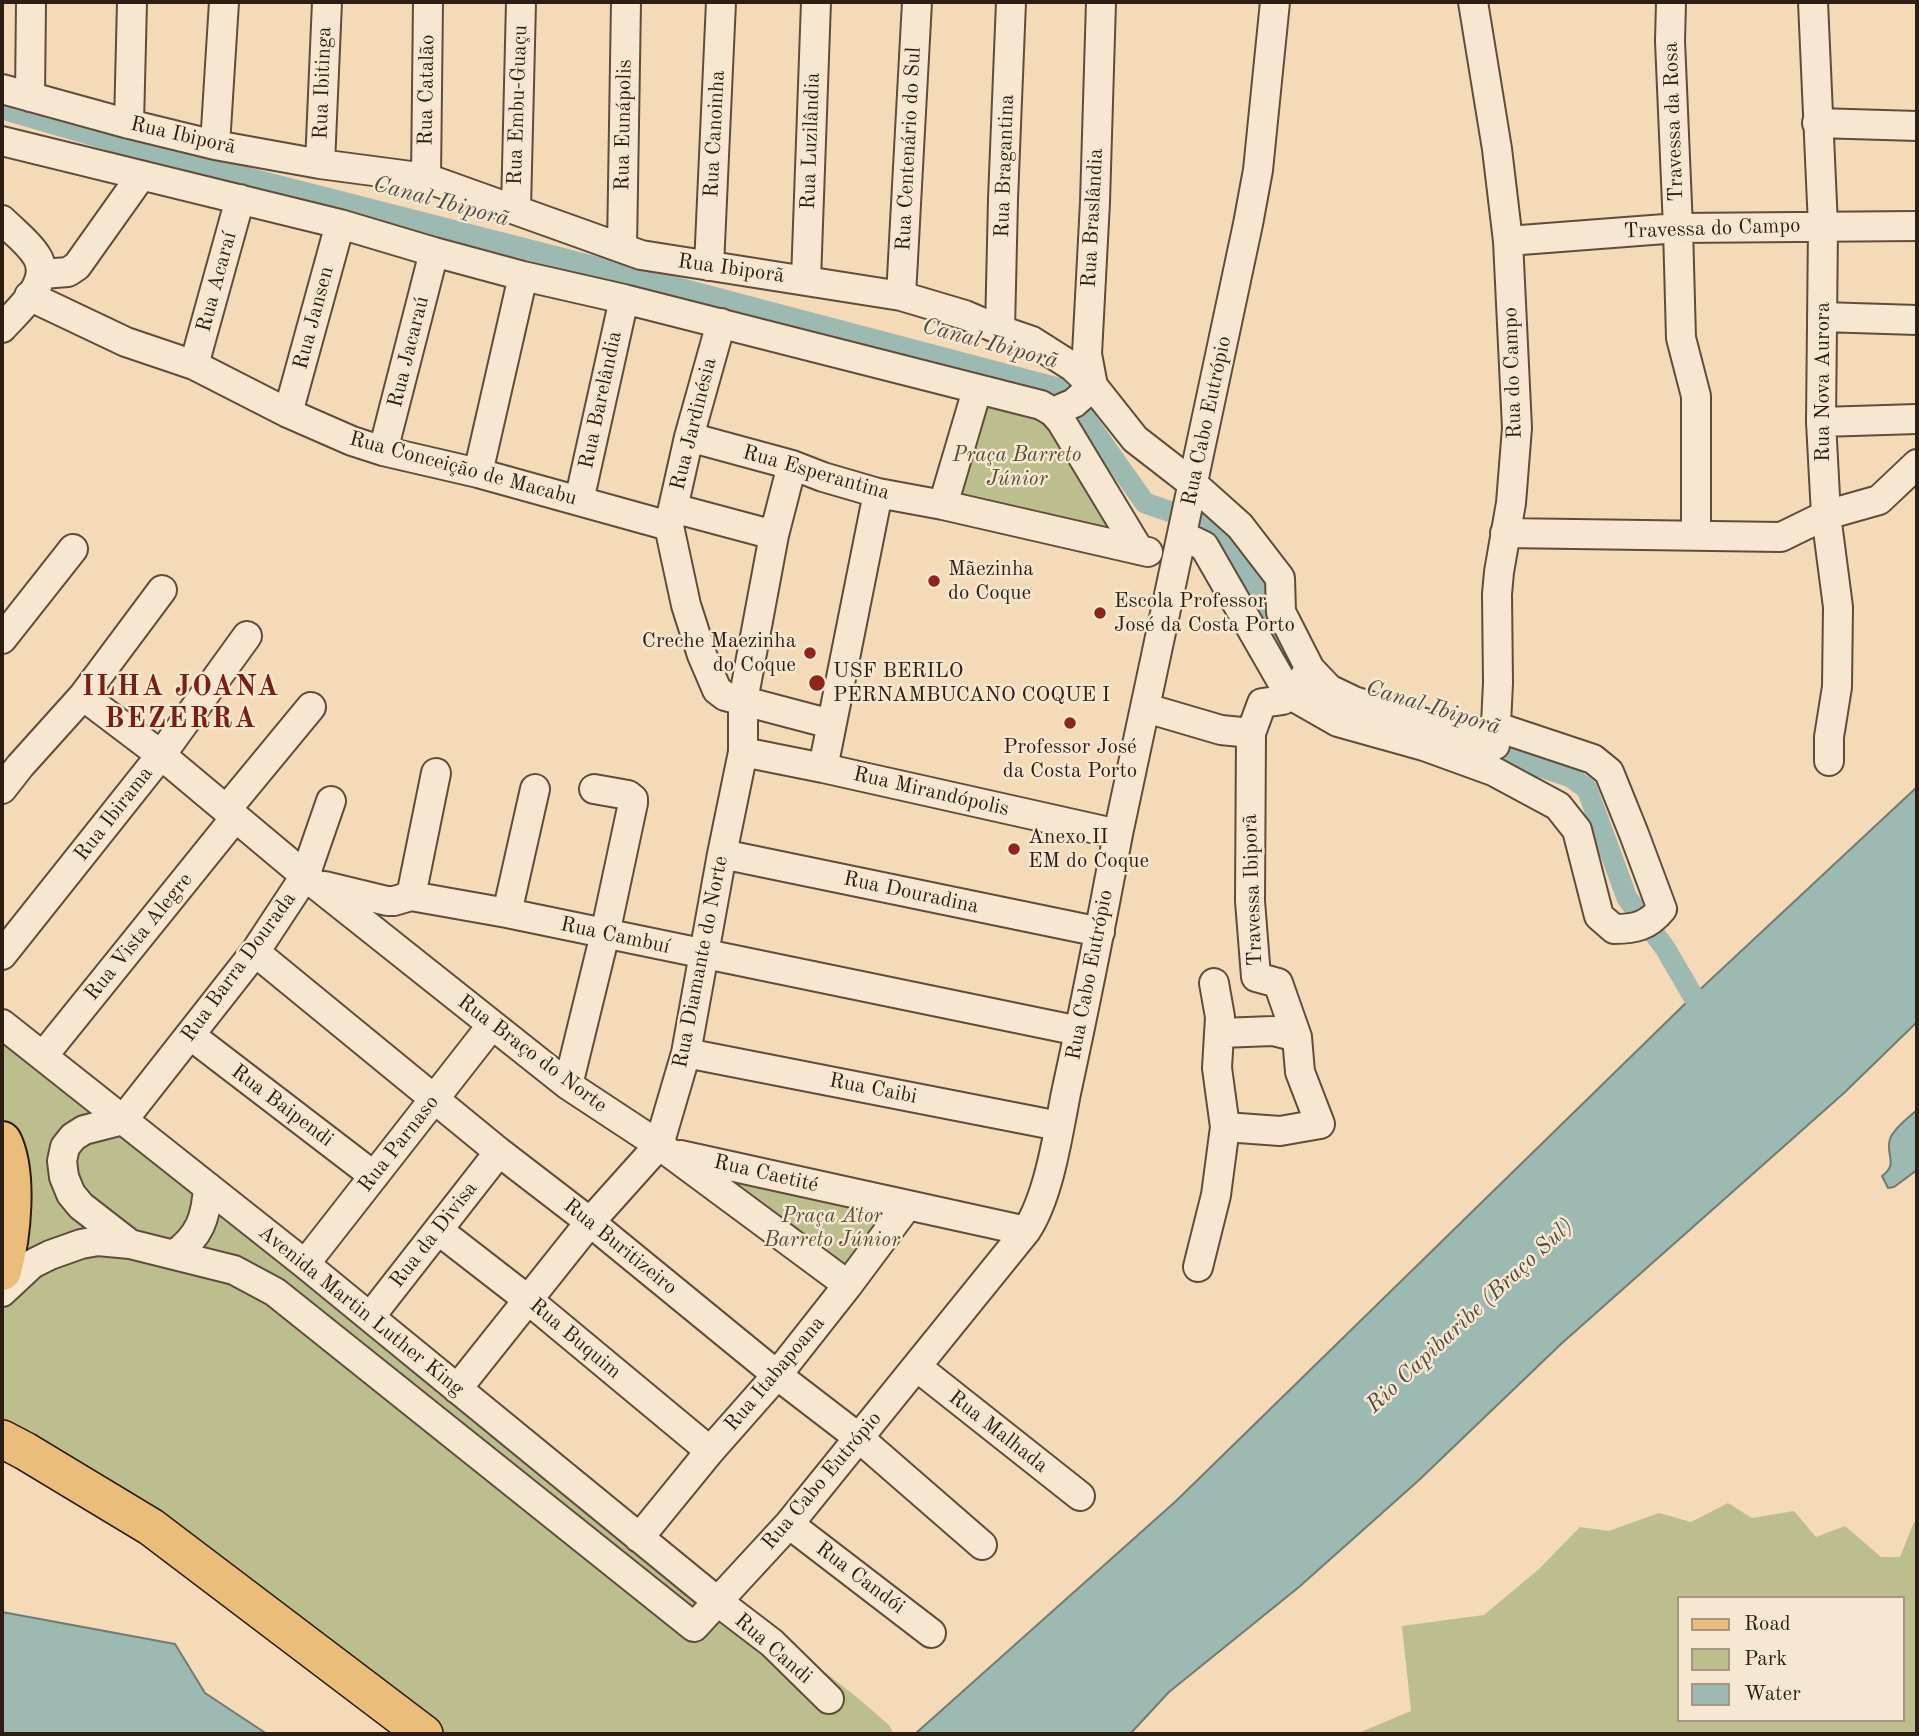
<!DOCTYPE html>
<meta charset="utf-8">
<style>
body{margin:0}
#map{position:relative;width:1919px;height:1736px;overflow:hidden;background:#f4dab6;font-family:"Old Standard TT",serif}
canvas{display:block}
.frame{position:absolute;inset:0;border:4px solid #2e1d12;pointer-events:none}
.legend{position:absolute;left:1677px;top:1596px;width:228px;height:126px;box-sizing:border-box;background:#f8e7d0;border:2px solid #a79684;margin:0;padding:9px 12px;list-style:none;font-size:21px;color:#2e1d12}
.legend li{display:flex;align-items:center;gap:14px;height:35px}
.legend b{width:35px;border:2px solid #a79684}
</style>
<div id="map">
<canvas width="1919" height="1736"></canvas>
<div class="frame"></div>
<ul class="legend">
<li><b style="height:9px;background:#eabd7b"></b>Road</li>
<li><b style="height:19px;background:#bcbf8d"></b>Park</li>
<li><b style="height:19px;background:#9cbab1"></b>Water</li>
</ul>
</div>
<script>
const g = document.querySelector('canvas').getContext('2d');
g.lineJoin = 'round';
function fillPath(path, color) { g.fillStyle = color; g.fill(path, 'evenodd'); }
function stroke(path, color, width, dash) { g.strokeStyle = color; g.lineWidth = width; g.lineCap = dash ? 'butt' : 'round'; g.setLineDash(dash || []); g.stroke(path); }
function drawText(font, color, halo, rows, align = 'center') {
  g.font = font + ' "Old Standard TT",serif'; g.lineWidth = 5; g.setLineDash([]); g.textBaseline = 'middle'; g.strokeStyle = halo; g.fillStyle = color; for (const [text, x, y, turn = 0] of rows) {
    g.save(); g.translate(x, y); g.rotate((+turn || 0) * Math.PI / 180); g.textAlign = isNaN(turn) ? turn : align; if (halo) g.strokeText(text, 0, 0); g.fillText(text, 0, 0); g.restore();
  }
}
fillPath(new Path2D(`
 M982 383 1047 409 1128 547 949 508Z
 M2 1024 859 1699 890 1726 893 1734H425L2 1440Z
 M712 1168 888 1209 843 1271Z
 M1728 1503 1752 1518 1794 1511 1816 1537 1845 1526 1881 1557H1900L1914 1522H1917V1734H1356L1411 1711 1402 1626 1484 1615 1539 1569 1580 1527 1609 1531 1659 1513 1691 1522ZM1679 1598H1903V1720H1679Z`), '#bcbf8d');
const water = new Path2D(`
 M1917 787V1022L1844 1093 1561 1344 1418 1481 1299 1587 1169 1692 1130 1734H915L1176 1501 1693 996Z
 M1917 1110V1170L1894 1187 1888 1188 1882 1176C1899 1164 1885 1155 1890 1139 1893 1129 1909 1117 1917 1110Z
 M2 1612 175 1644 205 1693 267 1734H2Z`);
fillPath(water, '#9cbab1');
stroke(water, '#707b71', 2);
stroke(new Path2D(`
 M2 109 170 158 682 289 1065 390 1145 503 1224 530 1280 636
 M1479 747 1571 777 1587 789 1627 898 1665 948 1693 996 1718 1012`), '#9cbab1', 21);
const minor = new Path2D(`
 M1671 2 1670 41 1678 228 1681 338 1696 396V535
 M1813 2 1823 226 1821 422 1826 515 1838 607 1837 687 1829 737V761
 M2 89 129 124 215 145 320 164 426 178 641 255 901 296 965 315 1000 330 1032 341 1073 367 1093 386 1135 439 1193 484 1240 526 1280 578 1281 612 1310 669 1296 688 1283 700 1262 703 1251 733 1250 901 1256 977 1278 983 1297 1037 1300 1072 1320 1124 1280 1131 1225 1127
 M30 97 31 2
 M1817 123 1917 126
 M129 124 132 2
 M2 141 340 224 434 252 523 276 624 299 1041 405 1053 412 1061 421 1139 550
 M215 145 224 2
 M320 164 327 2
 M426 178 428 2
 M516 209 521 2
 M2 220C13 231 28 242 36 255 54 281 18 310 2 328
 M1508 241 1678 228 1917 226
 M622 248 626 2
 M709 266 721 2
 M42 274 68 272 77 266 141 176
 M806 280 816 2
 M29 296 126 342 194 365 288 413 352 441 383 451 478 473 669 526
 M901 296 917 2
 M1822 317 1917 320
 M721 323 689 437 669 526 686 605 702 655 717 690 725 696 831 724
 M1000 330 1003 199 1011 2
 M194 365 240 199
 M1053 412 1074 403 1093 386 1087 354 1095 202 1101 2
 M288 413 340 224
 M1821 422 1917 419
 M689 437 792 465 823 477 878 493 943 505 1148 552
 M383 451 434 252
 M478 473 523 276
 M579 501 624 299
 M943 505 977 390
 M673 508 774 535
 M1505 533 1781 537 1826 515 1879 500 1917 464
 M1183 536 1204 546 1289 694 1338 722 1424 746 1493 771 1558 806 1577 830 1599 916 1614 929C1635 929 1648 926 1662 909L1634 834 1609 772 1593 759 1497 727
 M2 639 73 549
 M1310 669 1329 689 1354 701 1495 745 1498 683 1497 594 1499 572 1511 503 1517 428 1508 241 1497 149 1473 2
 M83 696 161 755 315 884 568 1085 659 1145 848 1285
 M1146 708 1221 730 1251 733
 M743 752 823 768 1118 834
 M823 768 878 493
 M2 789 20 766 83 696 162 590
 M226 810 311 707
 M722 854 1100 932
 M325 886 387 901H394L411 896 507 913 1079 1031
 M411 896 436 773
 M507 913 535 789
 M255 952 499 1152 590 1222 777 1375 859 1438 982 1545
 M2 955 161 755 247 636
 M2 1024 305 1264 717 1601 772 1643 829 1699
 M1220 1033 1273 1031 1297 1037
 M190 1035 374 1176
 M686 1053 1059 1126
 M43 1056 235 818
 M568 1085 605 934 633 803V799L628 795 594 789
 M680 1155 1026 1231
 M438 1230 527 1299 710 1451
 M130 1244 81 1206 71 1194 64 1177 62 1161 65 1147 73 1137 84 1130 123 1120 255 952 305 876 331 801
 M174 1255C200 1236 206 1218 208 1187
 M305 1264 492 1025
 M1198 1267 1216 1195 1225 1127 1217 1068 1220 1017 1214 983
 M2 1292 32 1264 50 1255 81 1244 98 1241 130 1244 234 1270 275 1292 694 1627 789 1524 1026 1231C1049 1197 1058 1134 1066 1093 1085 1006 1102 920 1118 834L1248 224 1258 170 1275 2
 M370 1317 499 1152
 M917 1367 1080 1496
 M457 1389 590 1222 659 1145 686 1053 722 854 743 752V701L774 535 792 465
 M789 1524 931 1633
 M639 1538 710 1451 777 1375 848 1285 907 1206`);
const major = new Path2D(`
 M2 1439 25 1451 151 1527 424 1734`);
const highway = new Path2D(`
 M2 1141C18 1173 11 1237 2 1271`);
stroke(minor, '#604c3b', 32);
stroke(major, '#2e1d12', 40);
stroke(highway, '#2e1d12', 42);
stroke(minor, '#f8e7d0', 28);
stroke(major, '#eabd7b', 37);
stroke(highway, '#eabd7b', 38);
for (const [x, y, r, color] of [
 [934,581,7,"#8f2418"],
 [1100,613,7,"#8f2418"],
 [810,653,7,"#8f2418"],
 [817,683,9,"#8f2418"],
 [1070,723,7,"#8f2418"],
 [1014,849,7,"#8f2418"]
]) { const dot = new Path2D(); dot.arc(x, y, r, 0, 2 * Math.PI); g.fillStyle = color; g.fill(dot); stroke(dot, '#f8e7d0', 2.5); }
drawText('21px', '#2e1d12', '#f8e7d0', [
 ["Rua Ibitinga",323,83,-88],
 ["Rua Catalão",427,90,-89],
 ["Rua Embu-Guaçu",518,105,-88],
 ["Travessa da Rosa",1674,122,-92],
 ["Rua Eunápolis",624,125,-89],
 ["Rua Canoinha",715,134,-87],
 ["Rua Ibiporã",183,136,13],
 ["Rua Luzilândia",811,141,-88],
 ["Rua Centenário do Sul",909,149,-87],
 ["Rua Bragantina",1005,166,-88],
 ["Rua Braslândia",1093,218,-87],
 ["Travessa do Campo",1712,229,-2],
 ["Rua Ibiporã",731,269,8],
 ["Rua Acaraí",217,282,-75],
 ["Rua Jansen",314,318,-75],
 ["Rua Jacaraú",409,352,-76],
 ["Rua do Campo",1513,373,-92],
 ["Rua Nova Aurora",1823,382,-90],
 ["Rua Barelândia",601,400,-78],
 ["Rua Cabo Eutrópio",1207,421,-78],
 ["Rua Jardinésia",694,424,-76],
 ["Rua Conceição de Macabu",463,469,15],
 ["Rua Esperantina",816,473,16],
 ["Rua Mirandópolis",931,792,13],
 ["Rua Ibirama",114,814,-52],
 ["Travessa Ibiporã",1253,890,-92],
 ["Rua Douradina",911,893,12],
 ["Rua Cambuí",615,936,12],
 ["Rua Vista Alegre",139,937,-51],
 ["Rua Diamante do Norte",701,962,-79],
 ["Rua Barra Dourada",239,967,-54],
 ["Rua Cabo Eutrópio",1090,975,-79],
 ["Rua Braço do Norte",532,1054,37],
 ["Rua Caibi",873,1089,11],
 ["Rua Baipendi",282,1106,37],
 ["Rua Parnaso",399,1144,-52],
 ["Rua Caetité",766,1174,13],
 ["Rua da Divisa",434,1235,-52],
 ["Rua Buritizeiro",620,1247,39],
 ["Avenida Martin Luther King",361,1311,39],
 ["Rua Buquim",575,1339,40],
 ["Rua Itabapoana",775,1374,-50],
 ["Rua Malhada",998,1432,38],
 ["Rua Cabo Eutrópio",822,1481,-50],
 ["Rua Candói",860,1578,37],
 ["Rua Candi",773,1649,41]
]);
drawText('italic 21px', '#594e37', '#f8e7d0', [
 ["Praça Barreto",1017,455],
 ["Júnior",1017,479],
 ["Praça Ator",832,1216],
 ["Barreto Júnior",832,1240]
]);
drawText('21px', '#2e1d12', '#f8e7d0', [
 ["Mãezinha",948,569],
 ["do Coque",948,593],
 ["Escola Professor",1114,601],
 ["José da Costa Porto",1114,625],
 ["Creche Maezinha",796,641,"right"],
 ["do Coque",796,665,"right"],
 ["USF BERILO",833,671],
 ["PERNAMBUCANO COQUE I",833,695],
 ["Professor José",1070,747,"center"],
 ["da Costa Porto",1070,771,"center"],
 ["Anexo II",1028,837],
 ["EM do Coque",1028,861]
], 'left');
drawText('italic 23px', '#4f4c42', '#f8e7d0', [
 ["Canal Ibiporã",441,202,15],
 ["Canal Ibiporã",990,344,15],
 ["Canal Ibiporã",1433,708,17],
 ["Rio Capibaribe (Braço Sul)",1470,1316,-43]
]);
g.letterSpacing = '2px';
drawText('bold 28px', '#7a1f14', '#f8e7d0', [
 ["ILHA JOANA",181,688],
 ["BEZERRA",181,720]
]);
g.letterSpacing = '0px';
</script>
